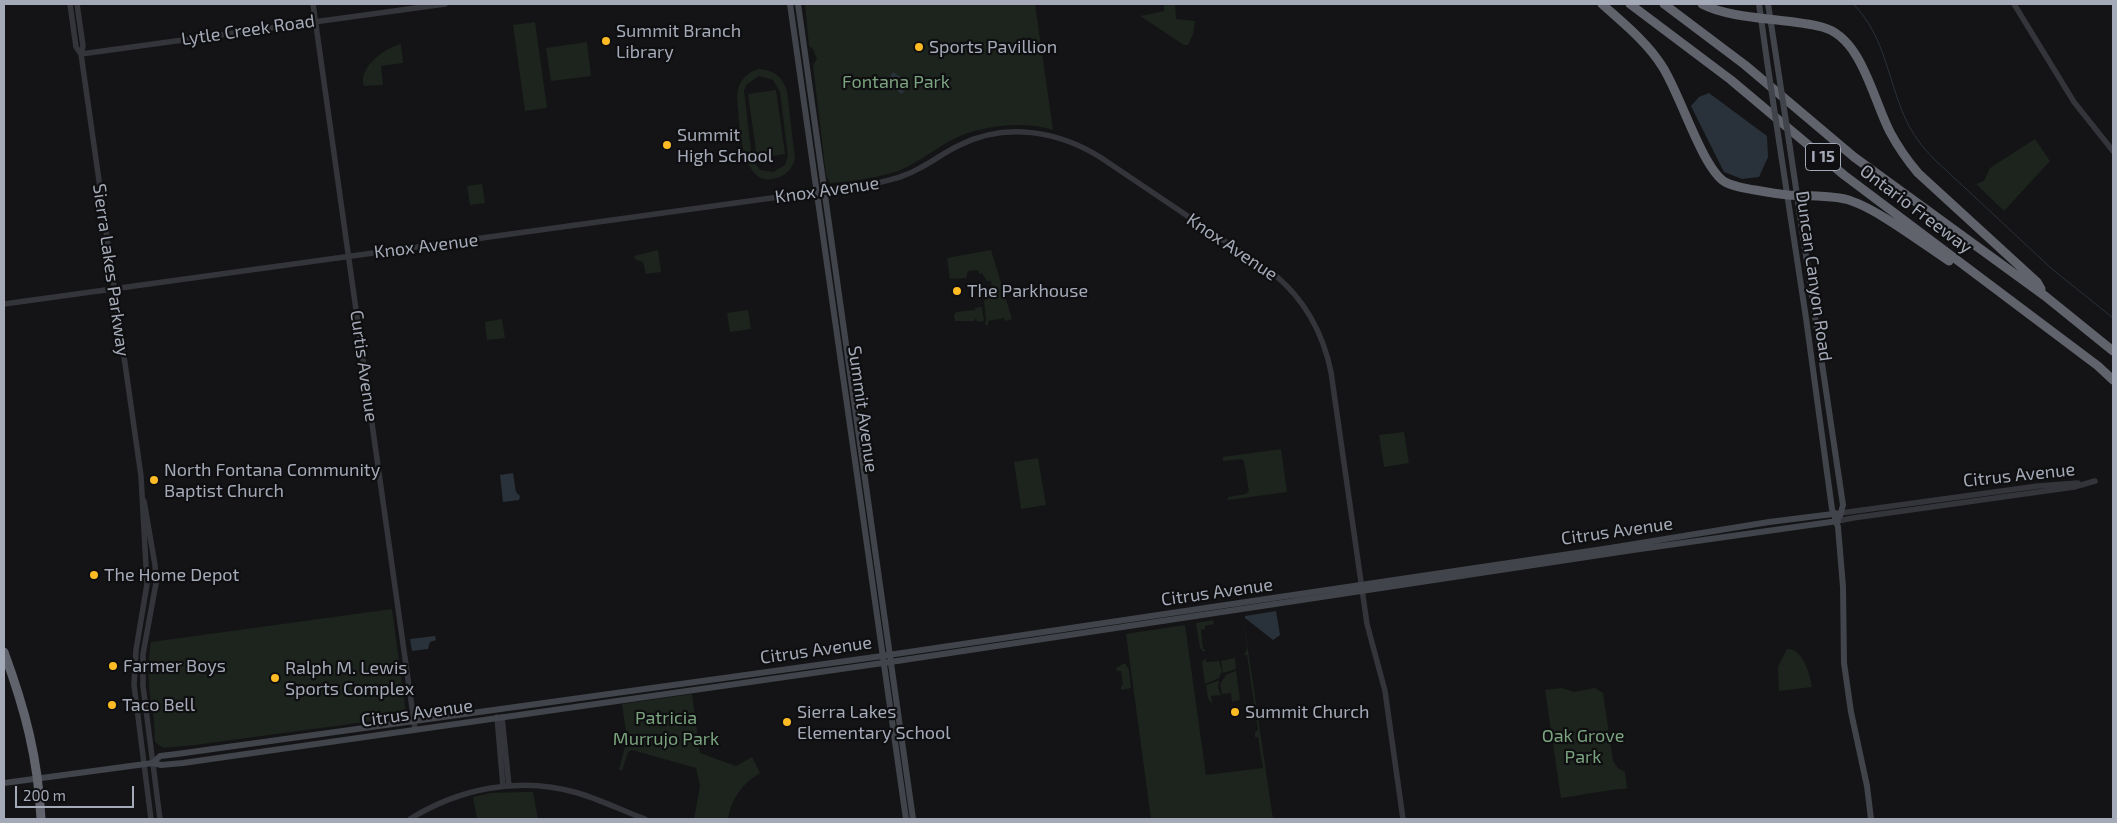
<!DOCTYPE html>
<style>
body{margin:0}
#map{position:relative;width:2117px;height:823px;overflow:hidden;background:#141416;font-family:"Exo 2",sans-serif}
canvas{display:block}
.frame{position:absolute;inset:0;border:5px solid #a4aab7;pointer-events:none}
.scale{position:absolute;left:15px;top:786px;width:119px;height:22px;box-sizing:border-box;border:2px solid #a4aab7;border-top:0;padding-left:6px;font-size:15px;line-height:18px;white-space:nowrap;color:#a4aab7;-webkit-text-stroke:4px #0f0f11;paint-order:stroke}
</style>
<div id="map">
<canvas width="2117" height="823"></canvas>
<div class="frame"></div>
<div class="scale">200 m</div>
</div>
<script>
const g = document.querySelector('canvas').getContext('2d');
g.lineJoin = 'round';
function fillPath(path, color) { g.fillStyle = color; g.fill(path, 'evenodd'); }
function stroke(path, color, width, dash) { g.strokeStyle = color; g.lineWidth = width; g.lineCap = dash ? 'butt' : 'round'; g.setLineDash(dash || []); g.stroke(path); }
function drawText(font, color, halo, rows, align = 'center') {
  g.font = font + ' "Exo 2",sans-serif'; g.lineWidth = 4.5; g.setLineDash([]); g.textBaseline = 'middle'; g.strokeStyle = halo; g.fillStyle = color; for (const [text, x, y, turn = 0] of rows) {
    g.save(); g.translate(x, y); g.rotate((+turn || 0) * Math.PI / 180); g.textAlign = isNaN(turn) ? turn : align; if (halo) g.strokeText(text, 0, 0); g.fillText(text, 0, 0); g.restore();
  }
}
fillPath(new Path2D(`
 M805 4H1035L1053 130C1025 121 990 125 962 135 940 144 921 162 898 171 881 177 849 182 830 183L826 175 813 65 817 59 813 49 809 46Z
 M1164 4H1175L1176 19 1195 21 1193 34 1188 45H1184L1140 16 1164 11Z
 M535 22 547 108 525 111 513 25Z
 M587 42 591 76 551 81 546 48Z
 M401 44 403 63 381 66 383 85 364 86C357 68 386 47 401 44Z
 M758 69C774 70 782 76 787 91L795 159C792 169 786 175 777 178 739 190 740 121 737 98 738 83 743 75 758 69ZM759 76 773 80 780 92 788 156 785 165 773 172 760 170 752 159 744 90 747 84Z
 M776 90 785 154 757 158 748 94Z
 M2035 139 2050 161 2004 211 1976 184 1984 181 1990 168Z
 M482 184 485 203 470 205 467 186Z
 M658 250 661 272 646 274 643 262 636 260 634 256Z
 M991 250 1012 319 1005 321 1004 318 988 321V325H985L986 320 984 300H986L988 292 992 291 991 281H987L982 273 979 274 978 270 968 271 966 278 950 279 947 258Z
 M982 307 984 321 977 322 976 318 974 321H955L954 315 956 312 973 310 975 311V308Z
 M748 310 751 329 730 332 727 313Z
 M502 319 505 338 487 340 485 322Z
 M1404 432 1409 463 1384 467 1379 435Z
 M1281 449 1287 492 1228 500V497L1246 494 1249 491 1244 461 1241 459 1223 461V457Z
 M1038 458 1046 505 1021 509 1014 462Z
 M392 609 406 713 402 717 195 745 163 748 155 742C154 733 155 724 153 714 148 689 147 668 151 642Z
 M1243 616 1273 819H1151L1126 634 1185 625 1206 775 1263 768 1258 737H1255V732L1258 730 1247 655H1244L1247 649Z
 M1213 620 1214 624 1205 626V629L1201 630 1203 649H1206L1204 652 1200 648 1196 623Z
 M1787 649C1803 648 1810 674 1812 687L1779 691 1778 667Z
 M1206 658V662L1219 661 1222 671 1219 678 1205 684 1202 662Z
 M1235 658 1236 669 1223 673 1221 661Z
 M1125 663 1129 670 1131 688 1121 690V686L1123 685 1121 671H1117L1116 668Z
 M1236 671 1240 700 1232 702 1231 693 1222 694 1220 684 1226 675Z
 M1217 681H1219L1218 688 1221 695 1211 696 1212 703H1211L1208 698 1206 685Z
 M1562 688 1574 692 1595 688 1603 693 1613 761 1618 768 1625 772 1627 789C1622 787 1571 797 1561 798L1545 690Z
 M692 694 700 753 736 766 752 757 760 773C742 784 731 799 728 819H694L700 786 696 768 632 750 628 752 622 771 619 769 627 739 622 704Z
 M525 792H533L538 819H477L473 797 491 793Z`), '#1c241d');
fillPath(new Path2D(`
 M893 72 910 83 902 94 885 83Z
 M1709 93 1767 136 1768 157 1759 177 1742 179 1724 172 1691 106 1699 97Z
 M513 473 516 492 520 496 519 500 503 502 500 475Z
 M1276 611 1280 635 1273 640 1245 618V616Z
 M435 636 436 640 430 642 428 649 412 651 410 639Z`), '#29323a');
stroke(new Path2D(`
 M1853 4C1887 37 1888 86 1909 126 1916 139 1925 150 1935 160L2052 269 2113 318`), '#29323a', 1);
stroke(new Path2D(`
 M70 4 76 47 81 54
 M77 4 83 46 81 54 141 476 147 584 136 650 134 685 151 819
 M313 4 415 729
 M2014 4 2074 102 2113 151
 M81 54 445 4
 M4 304 873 184C889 180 905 177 920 168 934 161 946 151 960 145 1006 122 1058 131 1100 157L1275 275C1306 301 1323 333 1331 372L1367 624 1385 691 1403 819
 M144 501 155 565 156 583 143 654V686L160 819
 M1841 513 2038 486 2078 483
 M1838 521 1853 518 2074 487 2095 481
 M497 717 503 786
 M502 717 509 786
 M410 819C460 788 520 776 578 793 601 800 623 811 645 819`), '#34353b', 5.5);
stroke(new Path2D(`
 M790 4 906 819
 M798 4 913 819
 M1759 4 1767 61
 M1768 4 1778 69
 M1779 141 1806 318 1832 509 1838 527 1843 587 1844 663 1851 712 1867 786 1871 819
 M1790 148 1843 505 1840 516
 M153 763 160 756 177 754 875 657 1610 548 1769 522 1841 513
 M4 783 153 763 161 765 183 763 897 661 1633 550 1838 521`), '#42444b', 6);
stroke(new Path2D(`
 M1602 4C1623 23 1647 42 1662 66 1680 93 1702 168 1725 182 1734 187 1745 188 1755 190 1766 192 1777 194 1788 195 1808 196 1826 195 1845 199 1874 206 1923 244 1949 261
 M1630 4 1731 80 1844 175 2098 366 2113 380
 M1664 4 1745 65 1854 157 2045 296 2113 351
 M1702 4C1732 20 1787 18 1822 27 1862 37 1873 100 1890 132 1898 147 1907 160 1918 173L2037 282 2041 289
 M4 652C25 709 38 758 41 819`), '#60636c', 9);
stroke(new Path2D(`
 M1767 61 1779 141
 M1778 69 1790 148`), '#42444b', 6);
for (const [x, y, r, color] of [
 [606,41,5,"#febb24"],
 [919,47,5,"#febb24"],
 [667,145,5,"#febb24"],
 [957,291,5,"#febb24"],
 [154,480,5,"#febb24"],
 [94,575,5,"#febb24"],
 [113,666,5,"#febb24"],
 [275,678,5,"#febb24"],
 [112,705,5,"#febb24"],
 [1235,712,5,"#febb24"],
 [787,722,5,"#febb24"]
]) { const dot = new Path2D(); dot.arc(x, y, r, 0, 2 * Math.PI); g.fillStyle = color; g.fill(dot); stroke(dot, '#0f0f11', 2); }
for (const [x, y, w] of [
 [1823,157,35]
]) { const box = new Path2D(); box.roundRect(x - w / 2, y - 13.5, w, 27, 4); g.fillStyle = '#0f0f11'; g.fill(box); stroke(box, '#a4aab7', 1); }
drawText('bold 16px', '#a4aab7', null, [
 ["I 15",1823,157]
]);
drawText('18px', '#a4aab7', '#0f0f11', [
 ["Lytle Creek Road",248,30,-8],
 ["Knox Avenue",827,190,-8],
 ["Ontario Freeway",1916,209,37],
 ["Knox Avenue",426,246,-7],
 ["Knox Avenue",1232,247,34],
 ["Sierra Lakes Parkway",111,270,82],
 ["Duncan Canyon Road",1814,276,82],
 ["Curtis Avenue",364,366,82],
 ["Summit Avenue",863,409,82],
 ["Citrus Avenue",2019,475,-6],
 ["Citrus Avenue",1617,531,-8],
 ["Citrus Avenue",1217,592,-8],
 ["Citrus Avenue",816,650,-8],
 ["Citrus Avenue",417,713,-8]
]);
drawText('18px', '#a4aab7', '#0f0f11', [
 ["Summit Branch",616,31],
 ["Library",616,52],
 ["Sports Pavillion",929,47],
 ["Summit",677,135],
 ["High School",677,156],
 ["The Parkhouse",967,291],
 ["North Fontana Community",164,470],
 ["Baptist Church",164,491],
 ["The Home Depot",104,575],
 ["Farmer Boys",123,666],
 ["Ralph M. Lewis",285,668],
 ["Sports Complex",285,689],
 ["Taco Bell",122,705],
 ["Sierra Lakes",797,712],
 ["Elementary School",797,733],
 ["Summit Church",1245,712]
], 'left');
drawText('18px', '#7aa37e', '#0f0f11', [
 ["Fontana Park",896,82],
 ["Patricia",666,718],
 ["Murrujo Park",666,739],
 ["Oak Grove",1583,736],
 ["Park",1583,757]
]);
</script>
